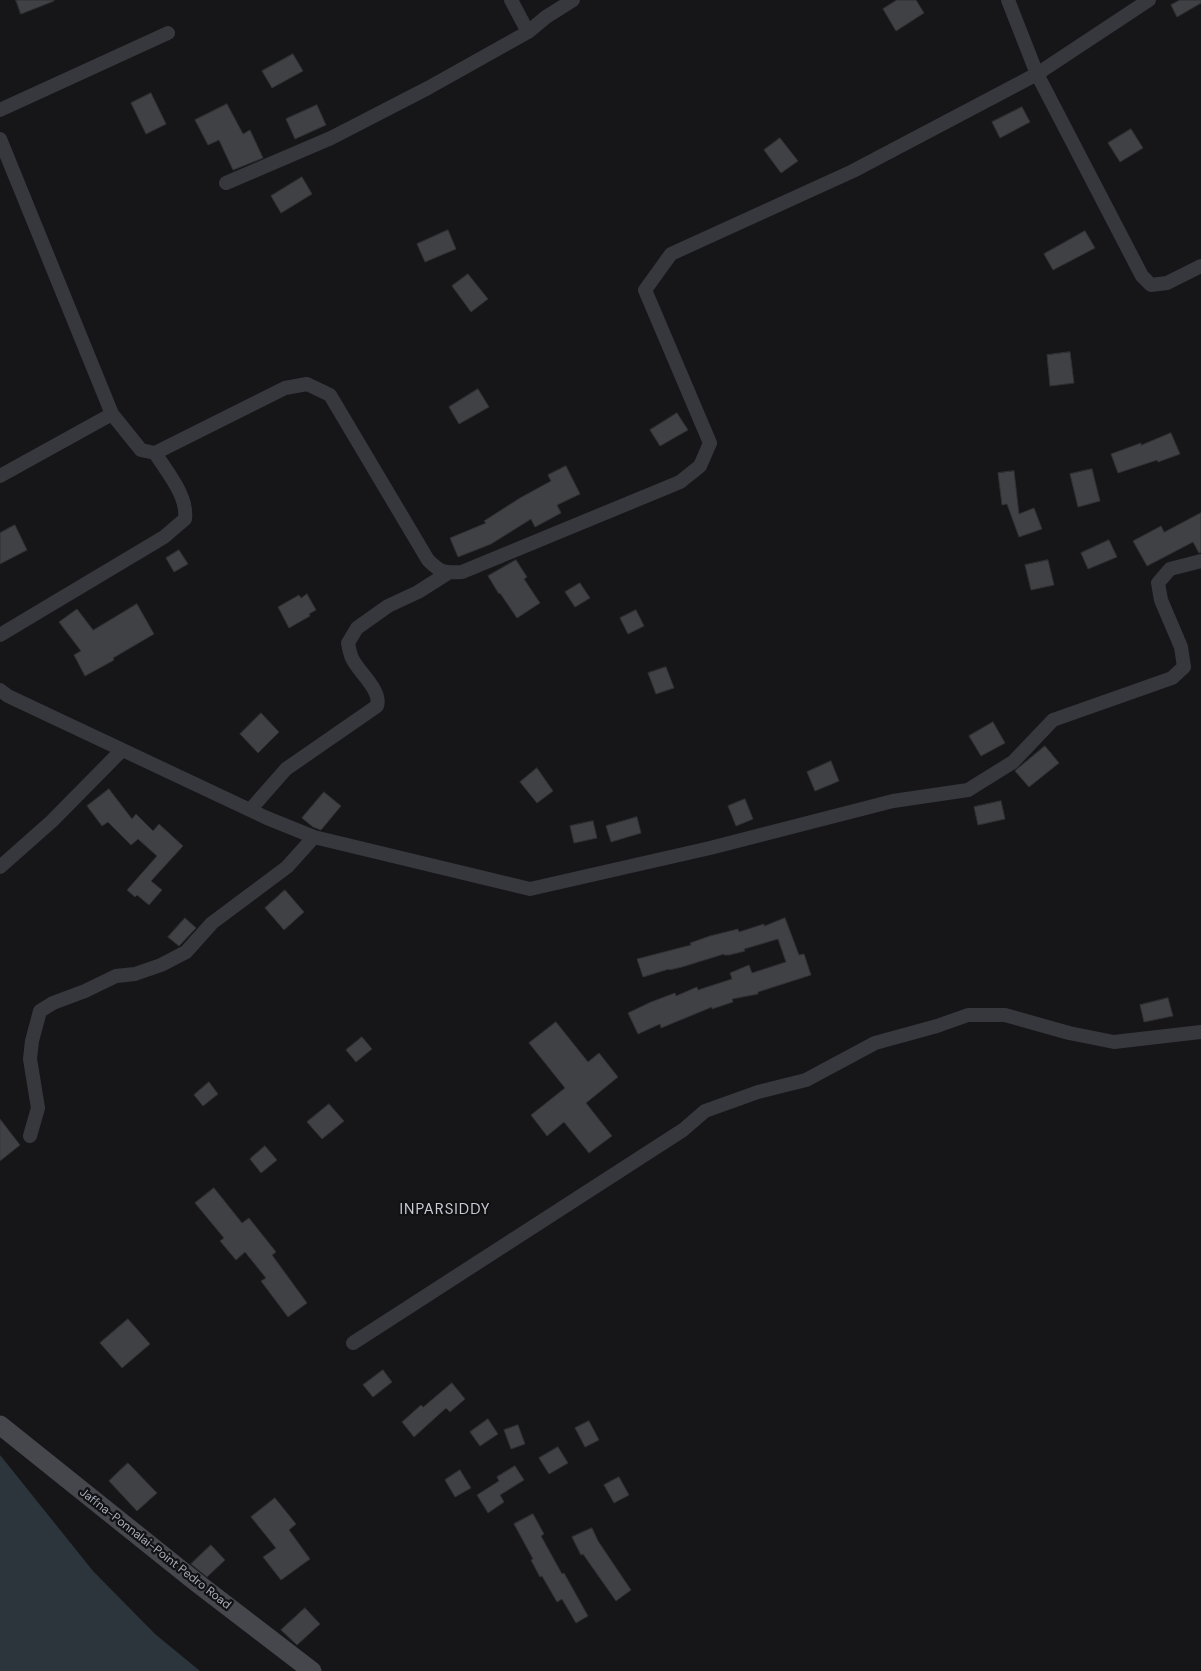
<!DOCTYPE html>
<style>
body{margin:0}
canvas{display:block;background:#161618}
</style>
<canvas width="1201" height="1671"></canvas>
<script>
const g = document.querySelector('canvas').getContext('2d');
g.lineJoin = 'round';
function fillPath(path, color) { g.fillStyle = color; g.fill(path, 'evenodd'); }
function stroke(path, color, width, dash) { g.strokeStyle = color; g.lineWidth = width; g.lineCap = dash ? 'butt' : 'round'; g.setLineDash(dash || []); g.stroke(path); }
function drawText(font, color, halo, rows, align = 'center') {
  g.font = font + ' "DM Sans",sans-serif'; g.lineWidth = 4.5; g.setLineDash([]); g.textBaseline = 'middle'; g.strokeStyle = halo; g.fillStyle = color; for (const [text, x, y, turn = 0] of rows) {
    g.save(); g.translate(x, y); g.rotate((+turn || 0) * Math.PI / 180); g.textAlign = isNaN(turn) ? turn : align; if (halo) g.strokeText(text, 0, 0); g.fillText(text, 0, 0); g.restore();
  }
}
fillPath(new Path2D(`
 M0 1455 93 1571 155 1634 200 1671H0Z`), '#2c353c');
const building = new Path2D(`
 M16 0H54V1L21 14Z
 M897 0H916L924 13 896 31 883 9Z
 M1180 0H1201V3L1177 17 1171 5Z
 M293 54 303 71 272 88 262 71Z
 M151 93 166 124 146 134 131 103Z
 M227 104 243 134 250 130 263 158 233 170 219 140 208 145 195 120Z
 M317 105 326 125 295 139 286 119Z
 M1022 107 1030 122 1000 138 992 122Z
 M1131 129 1143 148 1120 162 1108 143Z
 M780 138 798 161 781 173 764 150Z
 M302 177 312 194 281 213 271 196Z
 M448 230 456 249 425 262 417 244Z
 M1085 231 1095 248 1053 270 1044 254Z
 M468 274 488 299 471 312 452 286Z
 M1070 352 1074 383 1050 386 1047 355Z
 M478 389 489 407 459 424 449 407Z
 M677 413 688 430 660 446 650 430Z
 M1171 433 1180 454 1158 462 1157 460 1118 473 1111 454 1141 443V445Z
 M566 466 580 494 557 505 561 513 535 527 531 519 491 544 458 557 450 538 486 523 484 521 520 498 551 481 548 475Z
 M1092 469 1100 501 1078 507 1070 474Z
 M1014 471 1019 514 1034 508 1042 529 1019 537 1007 504 1002 505 998 473Z
 M1201 513V552L1199 553 1193 542 1147 566 1133 541 1161 526 1164 532Z
 M15 525 27 550 0 564V533Z
 M1109 540 1117 557 1088 569 1081 553Z
 M179 550 188 564 174 572 166 558Z
 M516 560 527 577 524 579 540 603 517 618 500 593 499 594 488 576Z
 M1048 560 1054 585 1031 590 1025 565Z
 M580 583 590 598 575 607 565 592Z
 M307 594 316 610 309 614 310 616 289 628 278 607 299 595 301 598Z
 M137 604 154 634 113 658 114 660 85 676 74 655 81 651 59 622 77 609 93 630Z
 M636 610 644 626 628 634 620 618Z
 M666 667 674 688 656 694 648 673Z
 M261 713 279 732 258 753 240 734Z
 M993 722 1005 743 981 756 969 736Z
 M1045 746 1059 763 1029 787 1015 771Z
 M831 761 839 781 815 791 807 772Z
 M537 768 553 791 537 803 520 782Z
 M109 789 132 819 136 814 153 831 159 824 183 846 151 881 162 890 149 905 137 895 135 897 127 890 157 856 138 839 131 845 108 822 102 826 87 806Z
 M324 792 341 806 321 830 313 827 302 818Z
 M745 799 753 819 736 826 728 806Z
 M1001 801 1005 819 978 825 974 807Z
 M637 817 641 833 611 842 606 826Z
 M593 821 597 838 574 843 570 826Z
 M285 890 304 912 284 930 265 908Z
 M185 918 196 928 179 946 168 937Z
 M785 918 799 955 804 954 811 975 758 992V994L732 999 733 1002 712 1009V1007L661 1028 660 1024 638 1034 628 1013 651 1002 675 993 676 996 697 987 698 990 732 979 730 973 749 965 752 973 786 962 778 939 744 949 745 951 729 955H724V954L682 967 669 970V969L643 977 637 959 691 945 690 943 710 936 738 929 739 932 764 924V926Z
 M1168 998 1173 1016 1144 1022 1140 1005Z
 M556 1022 588 1062 599 1053 618 1077 586 1103 612 1136 589 1153 564 1122 547 1136 531 1115 565 1088 529 1043Z
 M362 1037 372 1049 356 1062 346 1050Z
 M209 1082 218 1094 203 1106 194 1095Z
 M329 1104 344 1121 322 1139 307 1122Z
 M0 1119 20 1145 0 1161Z
 M265 1146 277 1160 261 1173 250 1159Z
 M214 1188 242 1223 249 1218 276 1252 272 1255 307 1303 288 1317 261 1281 266 1278 245 1252 236 1260 220 1241 224 1238 195 1203Z
 M128 1319 150 1344 122 1368 100 1343Z
 M383 1370 392 1382 373 1397 363 1385Z
 M452 1383 465 1399 450 1412 446 1408 414 1437 402 1422 421 1405 423 1407Z
 M488 1419 498 1434 480 1446 470 1432Z
 M589 1421 599 1440 585 1447 575 1428Z
 M518 1425 525 1444 511 1449 504 1430Z
 M558 1447 568 1463 549 1474 539 1458Z
 M128 1463 157 1493 137 1511 109 1481Z
 M515 1466 524 1480 500 1495 504 1502 488 1513 477 1495 499 1481 497 1477Z
 M460 1470 471 1488 455 1497 445 1480Z
 M619 1477 629 1495 614 1503 604 1485Z
 M275 1498 296 1524 289 1530 310 1559 281 1580 263 1557 276 1548 251 1517Z
 M533 1514 544 1534 541 1536 562 1574 564 1573 588 1616 576 1623 562 1599 557 1602 542 1576 540 1577 531 1560 533 1559 514 1524Z
 M592 1528 598 1541 631 1590 616 1601 583 1554 581 1555 572 1537Z
 M211 1545 225 1560 207 1577 191 1564Z
 M305 1608 320 1624 297 1645 281 1630Z`);
fillPath(building, '#404145');
stroke(building, '#303034', 1);
stroke(new Path2D(`
 M511 0 528 32
 M1008 0 1037 74 1142 276 1151 285 1167 283 1201 266
 M0 110 168 33
 M0 139 112 414
 M226 183 331 138 428 88 528 32 546 17 573 0
 M0 476 112 414 141 450 155 453 285 388 307 384 330 395 428 560C441 573 444 573 462 572L680 482 700 466 710 443 645 290 671 254 853 171 1037 74 1149 0
 M0 635 164 537 185 519C188 496 167 472 155 453
 M0 690 8 696 267 818 314 837 530 889 710 848 893 801 968 790 1013 762 1053 720 1172 678 1184 667 1181 647 1161 600 1158 583 1170 569 1201 561
 M250 810 286 769 377 706C382 690 358 672 352 658 350 654 349 648 348 643L357 628 388 606 418 592 448 573
 M0 867 52 821 122 750
 M30 1136 38 1108 30 1059 32 1041 40 1011 53 1003 85 991 116 976 135 974 161 965 186 952 212 923 287 867 314 837
 M353 1343 683 1130 705 1111 758 1092 806 1080 875 1043 937 1026 968 1015H1005L1069 1033 1114 1042 1201 1032`), '#37383d', 14);
stroke(new Path2D(`
 M0 1425 196 1582 312 1671`), '#45474d', 19);
drawText('12px', '#a8adb8', '#111113', [
 ["Jaffna-Ponnalai-Point Pedro Road",155,1549,38]
]);
g.letterSpacing = '1px';
drawText('15px', '#c9ccd4', '#111113', [
 ["INPARSIDDY",445,1210]
]);
g.letterSpacing = '0px';
</script>
